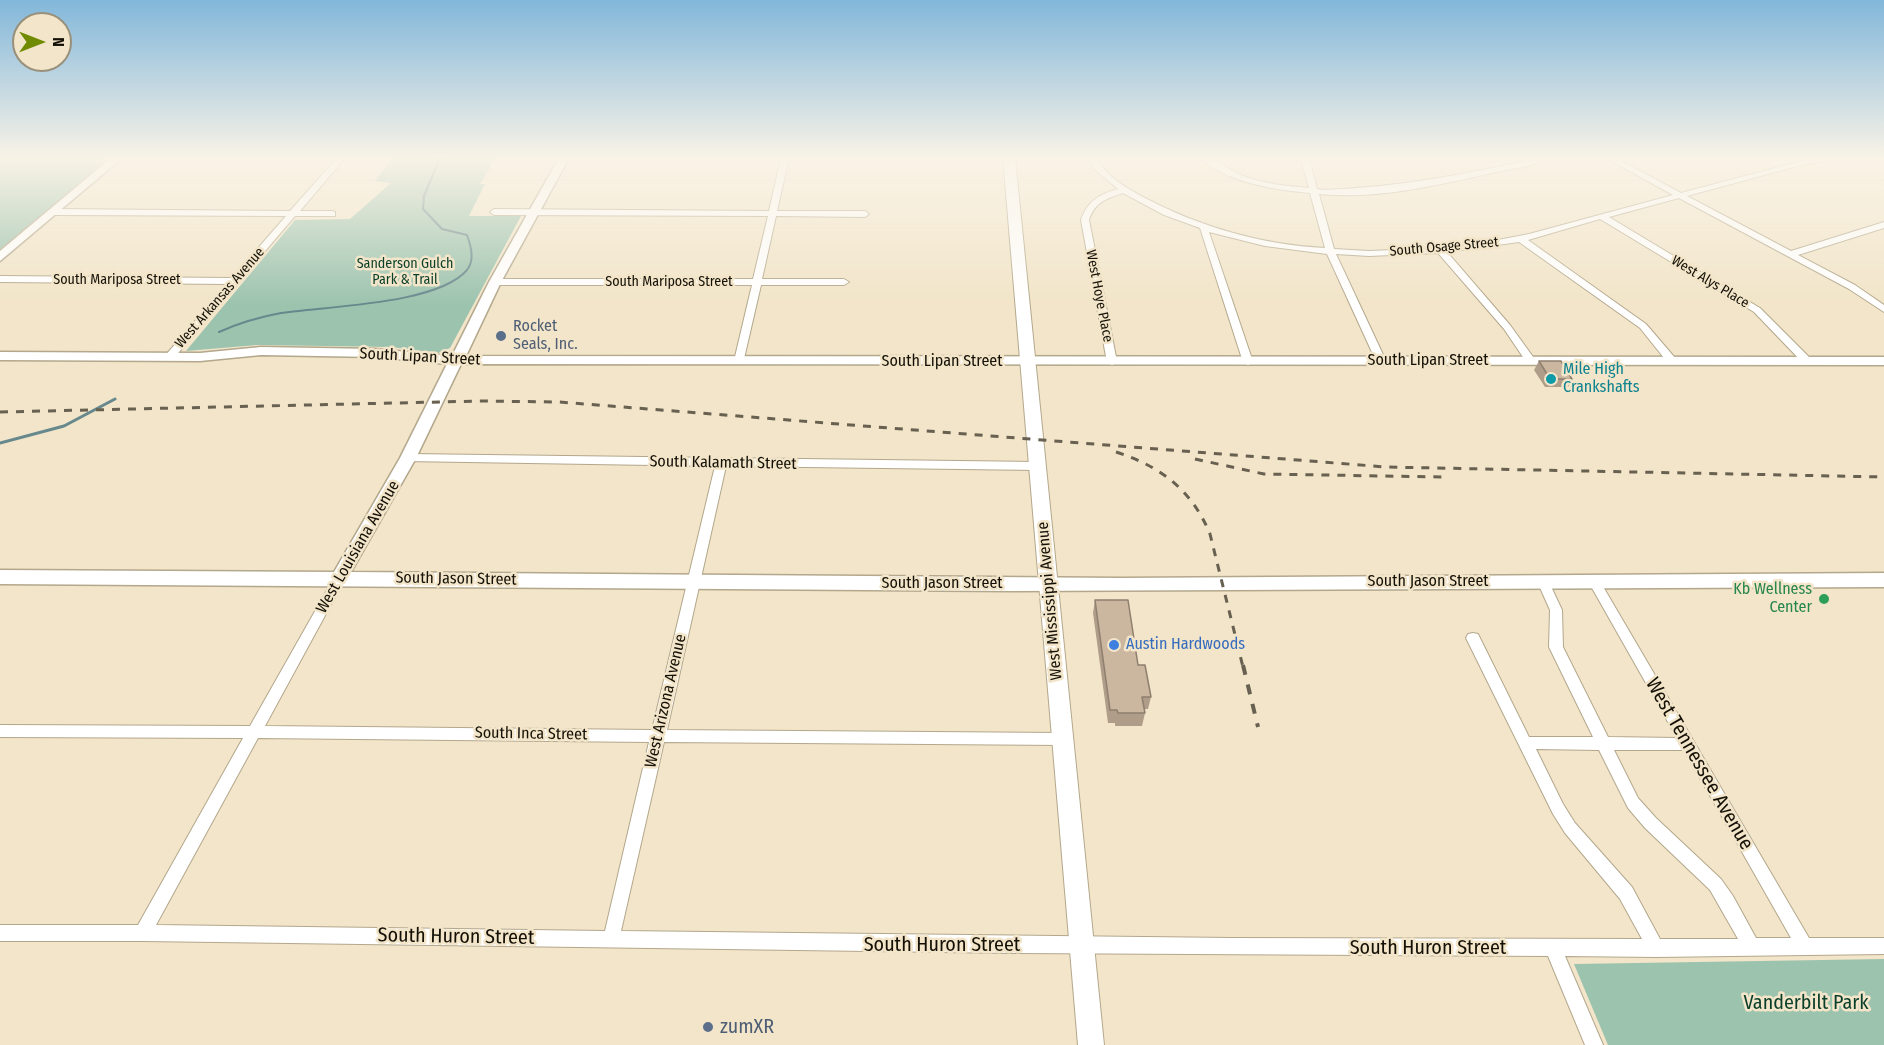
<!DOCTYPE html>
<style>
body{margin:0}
#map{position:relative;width:1884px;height:1045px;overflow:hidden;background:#f2e5c9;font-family:"Fira Sans Condensed",sans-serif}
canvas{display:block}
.north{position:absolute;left:12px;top:12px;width:60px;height:60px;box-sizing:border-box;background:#f2e5c9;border:2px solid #99907b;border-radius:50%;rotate:90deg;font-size:16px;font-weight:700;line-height:24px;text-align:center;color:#141006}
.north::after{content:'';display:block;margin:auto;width:21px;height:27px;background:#718b00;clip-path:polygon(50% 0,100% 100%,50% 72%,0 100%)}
</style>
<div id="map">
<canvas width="1884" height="1045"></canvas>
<div class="north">N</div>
</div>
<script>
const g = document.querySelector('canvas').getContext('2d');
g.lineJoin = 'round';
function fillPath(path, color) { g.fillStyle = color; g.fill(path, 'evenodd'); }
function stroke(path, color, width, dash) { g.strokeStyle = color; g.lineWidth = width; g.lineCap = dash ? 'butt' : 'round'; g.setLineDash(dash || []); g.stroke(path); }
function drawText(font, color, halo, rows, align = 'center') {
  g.font = font + ' "Fira Sans Condensed",sans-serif'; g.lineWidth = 5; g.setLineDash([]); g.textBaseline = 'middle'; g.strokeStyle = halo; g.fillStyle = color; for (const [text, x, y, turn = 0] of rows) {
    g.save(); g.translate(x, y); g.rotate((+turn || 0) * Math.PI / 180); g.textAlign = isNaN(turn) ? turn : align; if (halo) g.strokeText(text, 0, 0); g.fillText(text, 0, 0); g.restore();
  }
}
fillPath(new Path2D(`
 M0 158H111L0 249Z
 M392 158H496L480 184H485L469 216H521L450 348 438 353 391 347 257 345 186 351 295 220 350 219 391 183 375 181Z
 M1884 959V1045H1608L1574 964Z`), '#9cc3ae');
stroke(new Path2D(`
 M219 332C239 323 259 317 281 313 325 306 437 305 467 270 475 260 471 246 467 235L442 229 423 209 424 196 440 158`), '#67888c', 2);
stroke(new Path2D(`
 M0 443 64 426 115 399`), '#67888c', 3);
const minor = new Path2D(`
 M337 158H345L300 211H332L335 212V216H295L173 359H165L164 357 227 284 0 282V276L232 278 286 216 53 215 49 212 53 209 290 211Z
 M781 158H789L777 211H865L869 214 865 217 776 216 762 279H844L849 282 844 285H761L743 363 739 364 734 361 752 285H495L490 282 495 279H753L768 216 494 215 490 212 494 209 769 211Z
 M1089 158H1097C1105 176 1128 189 1145 198 1200 227 1263 245 1325 248L1310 193C1276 190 1225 182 1200 158 1217 158 1228 170 1243 176 1265 184 1287 186 1309 188L1301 158H1309L1317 189 1324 190C1397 187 1466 175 1536 158H1549C1537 166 1515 168 1501 171 1443 184 1379 200 1319 194L1334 249 1369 251 1421 249 1472 245 1529 234 1673 195 1606 158H1616L1681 193 1805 160 1841 158 1837 160 1805 164 1687 196 1791 251 1884 222V228L1798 255 1855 285 1884 305V312L1849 289 1679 198 1609 217 1760 308 1811 359V363H1803L1754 312 1600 219 1528 240 1646 324 1676 359V363H1668L1640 328 1519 242 1447 252 1510 325 1536 361 1531 364 1527 363 1504 329 1438 253 1369 256 1336 254 1386 361 1381 364 1376 361 1327 254 1265 246 1209 232 1253 362 1248 365 1243 362 1200 228 1164 215 1123 193C1107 198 1094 203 1089 220L1117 362 1112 365 1107 362 1081 220C1087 201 1100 194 1118 189L1094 169Z
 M408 454 1038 462 1044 466 1038 470 726 466 667 730 1062 733 1067 735 1069 739 1067 743 1062 745 664 742 621 931 1231 938 1642 939 1620 899 1565 833 1553 814 1466 638 1468 634 1473 633 1478 634 1529 737H1593L1549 647 1550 610 1537 581 1539 578H1547L1562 610 1563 647 1608 737 1677 738 1588 581 1590 578H1598L1809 938H1884V954L1656 957 1565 956 1603 1045H1585L1548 956 1014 953 143 941H0V925H138L243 738 0 737V725L250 726 336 574H344L346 577 265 726 652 730 715 466 404 461 402 458ZM258 738 649 742 605 931 156 925ZM1536 749 1599 750 1628 808 1645 828 1710 890 1738 939H1660L1632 887 1575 823 1563 804ZM1614 750H1684L1791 938H1756L1733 896 1721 879 1656 818 1638 798Z`);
const tertiary = new Path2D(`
 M111 158H122L0 261V251Z
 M559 158H569L501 282 466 356 1884 357V365L461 364 416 458 351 572 1122 578 1884 573V587L1013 591 0 584V570L334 572 400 458 447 364 375 357 261 355 200 361 0 360V352L200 353 261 347 375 349 452 356 489 282Z`);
const secondary = new Path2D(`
 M1003 158H1015L1104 1045H1078Z`);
stroke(minor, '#b3a78c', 2);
stroke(tertiary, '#b3a78c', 3);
stroke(secondary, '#b3a78c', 2);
fillPath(minor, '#fff');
fillPath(tertiary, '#fff');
fillPath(secondary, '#fff');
stroke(new Path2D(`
 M0 412 483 401 559 402 1386 467 1884 477
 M1116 452C1160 466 1192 490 1210 534L1243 667
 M1195 459 1264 474 1443 477`), '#686050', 3, [8, 8]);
stroke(new Path2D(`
 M1243 665 1258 727`), '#686050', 4, [10, 10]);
fillPath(new Path2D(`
 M1539 361 1572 379 1568 387H1545L1534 370Z
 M1095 600 1138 665 1151 697 1148 709H1144L1145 713 1142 726H1115V723H1108L1093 613Z`), '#af9d89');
const building = new Path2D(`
 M1539 361H1561L1572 379H1550Z
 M1095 600H1128L1138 665H1145L1151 697H1142L1145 713H1118L1117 710H1110Z`);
fillPath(building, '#cbb69f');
stroke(building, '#8e7f6f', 1.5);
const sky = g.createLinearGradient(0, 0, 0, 304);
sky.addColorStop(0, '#82b7da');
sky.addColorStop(0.52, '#f9f3e7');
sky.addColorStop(1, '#f9f3e700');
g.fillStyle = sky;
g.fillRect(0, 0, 1884, 304);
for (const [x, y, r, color] of [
 [501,336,6,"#5c6f8a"],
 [1551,379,6,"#0f9aa8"],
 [1824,599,6,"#2e9e5b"],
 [1114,645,6,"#3f7fe0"],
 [708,1027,6,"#5c6f8a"]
]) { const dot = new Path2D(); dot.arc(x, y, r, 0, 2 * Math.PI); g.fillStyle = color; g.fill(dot); stroke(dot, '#f2e5c9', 2); }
drawText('14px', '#141006', '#f2e5c9', [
 ["South Osage Street",1444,247,-5],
 ["South Mariposa Street",117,280],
 ["South Mariposa Street",669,282],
 ["West Alys Place",1710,282,31],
 ["West Hoye Place",1099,296,79],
 ["West Arkansas Avenue",220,298,-49]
]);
drawText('14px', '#093f2a', '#f2e5c9', [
 ["Sanderson Gulch",405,264],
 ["Park & Trail",405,280]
]);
drawText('16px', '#4e5e75', '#f2e5c9', [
 ["Rocket",513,327],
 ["Seals, Inc.",513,345]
], 'left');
drawText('16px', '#141006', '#f2e5c9', [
 ["South Lipan Street",420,357,3],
 ["South Lipan Street",1428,361],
 ["South Lipan Street",942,362],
 ["South Kalamath Street",723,463,1],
 ["West Louisiana Avenue",358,547,-60],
 ["South Jason Street",456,579,1],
 ["South Jason Street",1428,582],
 ["South Jason Street",942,584],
 ["West Mississippi Avenue",1050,601,-95],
 ["West Arizona Avenue",666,701,-77],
 ["South Inca Street",531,734,1]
]);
drawText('16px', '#0d838f', '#f2e5c9', [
 ["Mile High",1563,370],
 ["Crankshafts",1563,388]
], 'left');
drawText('16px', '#27864d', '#f2e5c9', [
 ["Kb Wellness",1812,590],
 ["Center",1812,608]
], 'right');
drawText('16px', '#366cbe', '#f2e5c9', [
 ["Austin Hardwoods",1126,645]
], 'left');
drawText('20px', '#141006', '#f2e5c9', [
 ["West Tennessee Avenue",1699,764,60],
 ["South Huron Street",456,937,1],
 ["South Huron Street",942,945],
 ["South Huron Street",1428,948]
]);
drawText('20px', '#093f2a', '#f2e5c9', [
 ["Vanderbilt Park",1806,1003]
]);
drawText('20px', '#4e5e75', '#f2e5c9', [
 ["zumXR",720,1027]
], 'left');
</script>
